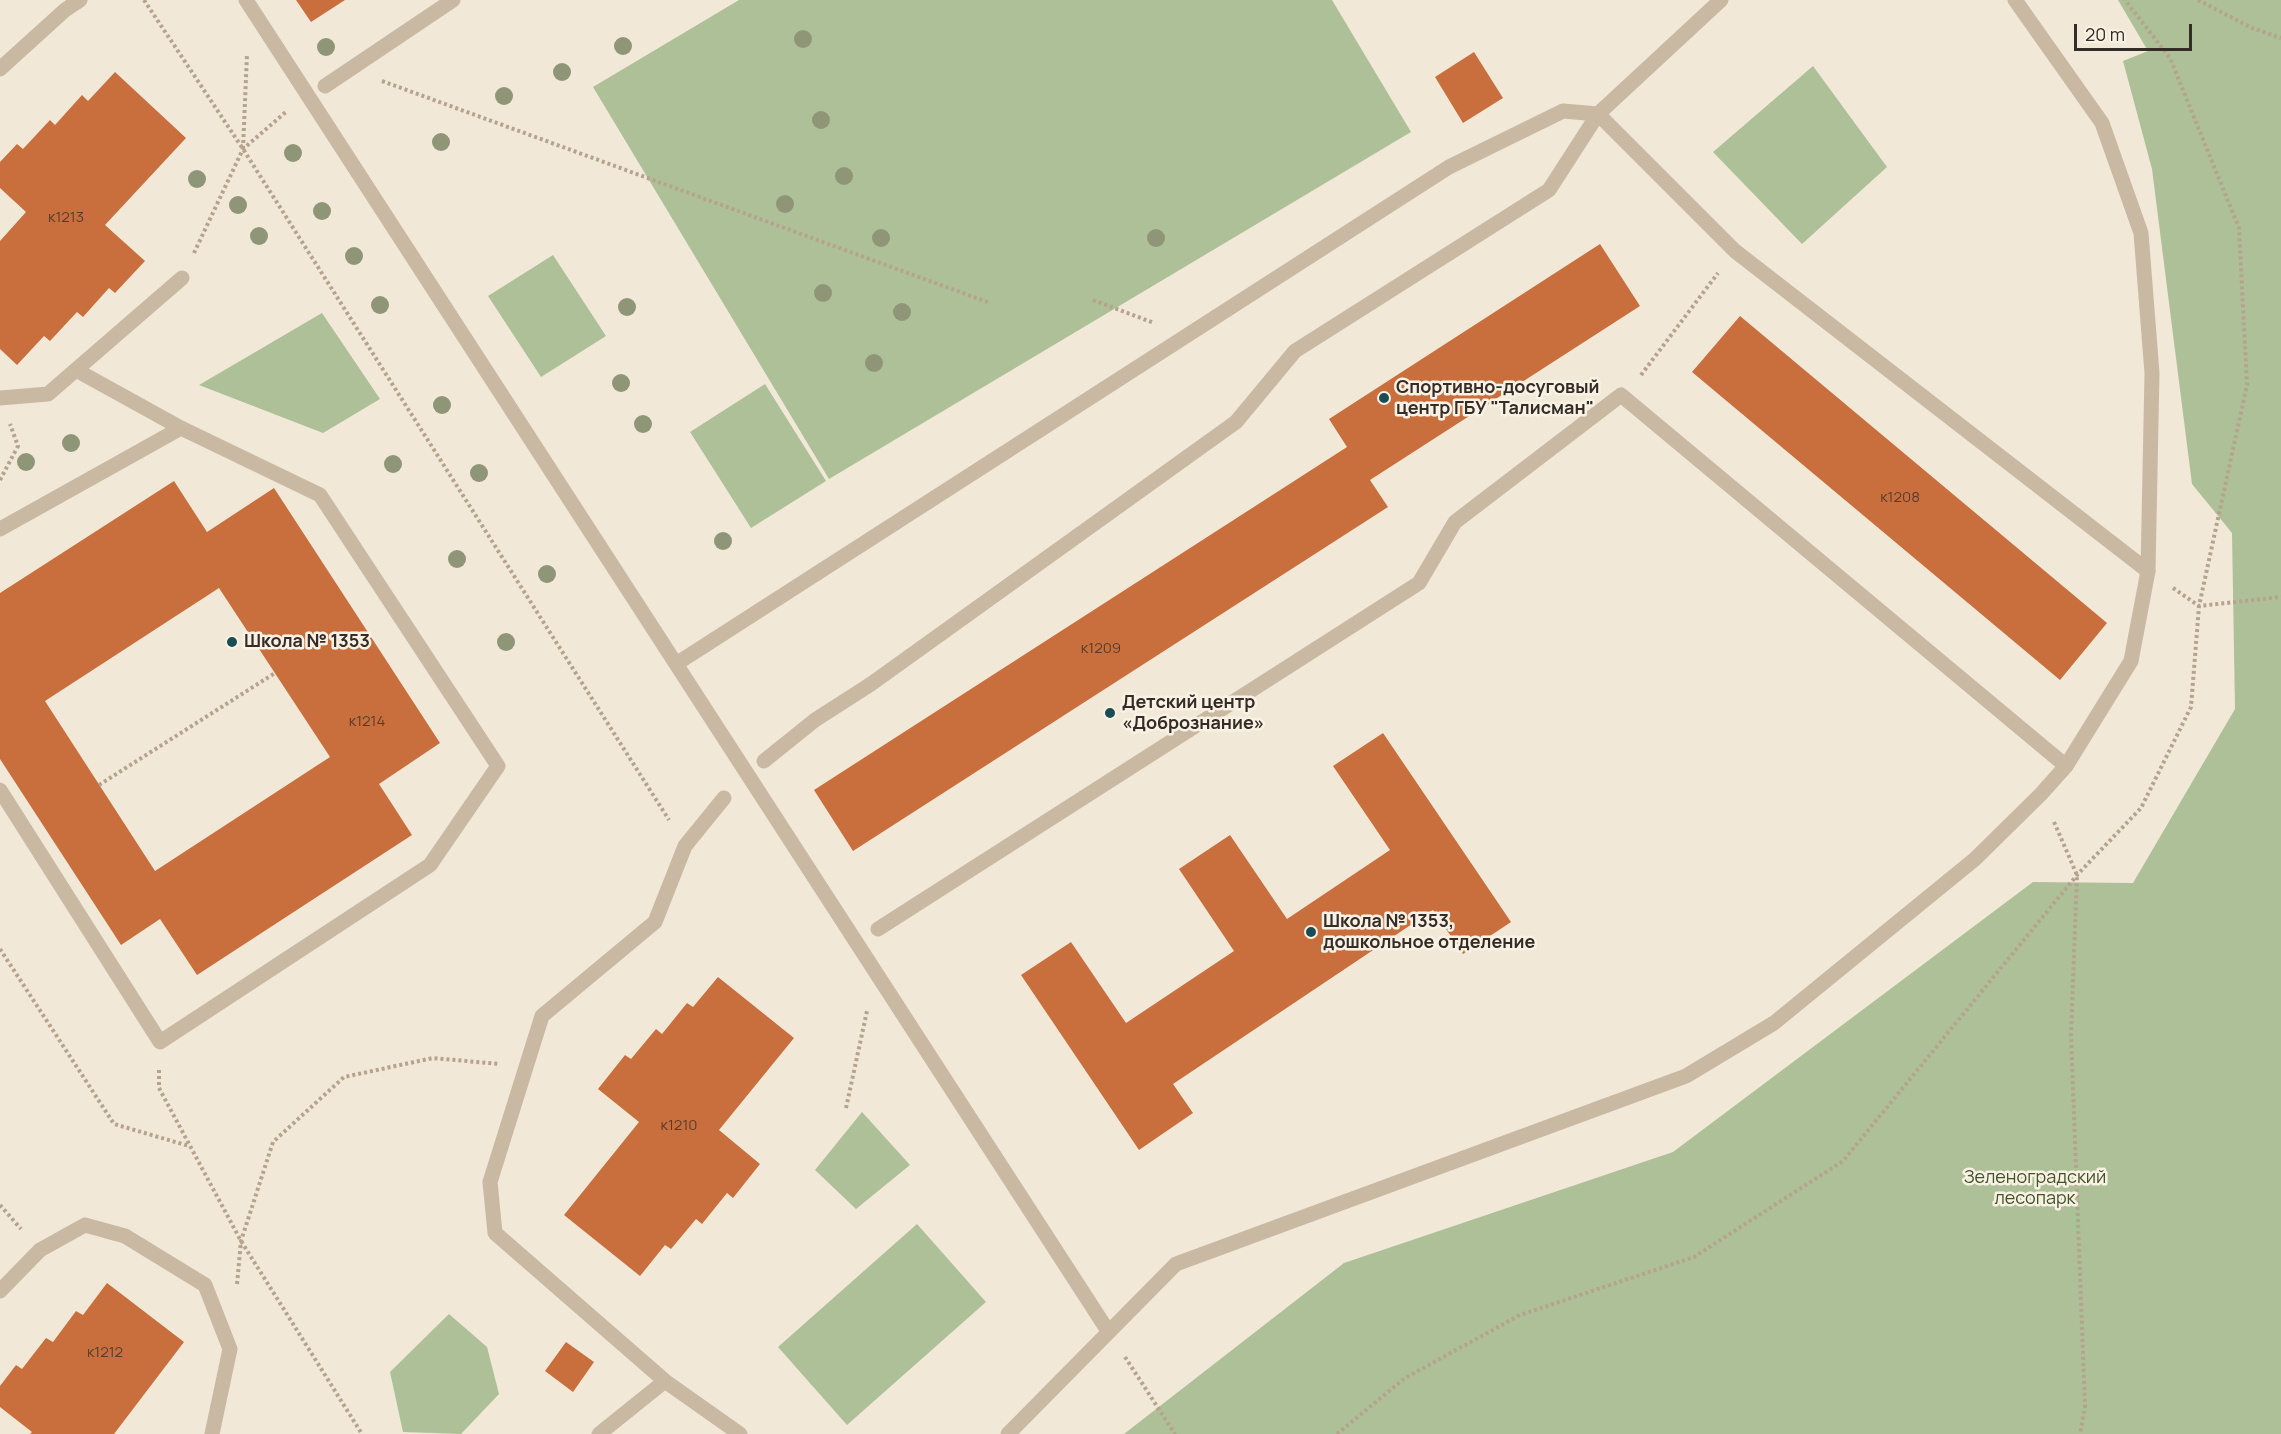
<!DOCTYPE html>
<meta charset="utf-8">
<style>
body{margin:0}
#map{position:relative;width:2281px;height:1434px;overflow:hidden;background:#f1e8d7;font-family:Manrope,sans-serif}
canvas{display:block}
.scale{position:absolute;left:2074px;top:24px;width:118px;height:27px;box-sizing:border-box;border:3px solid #342c26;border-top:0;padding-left:8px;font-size:18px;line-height:21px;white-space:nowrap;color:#342c26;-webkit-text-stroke:4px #f9f2e4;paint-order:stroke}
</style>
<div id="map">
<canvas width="2281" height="1434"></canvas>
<div class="scale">20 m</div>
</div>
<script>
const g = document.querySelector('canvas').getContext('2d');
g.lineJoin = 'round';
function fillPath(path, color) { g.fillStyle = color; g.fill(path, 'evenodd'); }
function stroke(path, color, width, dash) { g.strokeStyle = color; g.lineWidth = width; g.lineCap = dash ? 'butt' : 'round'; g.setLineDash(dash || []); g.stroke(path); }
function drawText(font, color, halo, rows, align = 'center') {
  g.font = font + ' Manrope,sans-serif'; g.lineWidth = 5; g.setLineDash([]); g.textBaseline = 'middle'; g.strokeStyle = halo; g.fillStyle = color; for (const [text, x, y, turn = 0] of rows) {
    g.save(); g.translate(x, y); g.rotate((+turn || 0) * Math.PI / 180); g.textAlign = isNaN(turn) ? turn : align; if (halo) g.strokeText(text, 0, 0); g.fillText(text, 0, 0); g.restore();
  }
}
fillPath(new Path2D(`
 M739 0H1332L1411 132 829 479 593 87Z
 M2118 0H2281V1434H1124L1344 1263 1673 1152 2033 882 2133 883 2235 709 2232 533 2192 484 2152 169 2123 61 2148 51Z
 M1813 66 1887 167 1802 244 1713 152Z
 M553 255 606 336 541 377 488 296Z
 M322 313 380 399 323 433 199 385Z
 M765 384 826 481 751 528 690 432Z
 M862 1112 910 1165 856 1209 815 1170Z
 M917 1224 986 1302 847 1425 778 1347Z
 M449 1314 487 1347 499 1394 461 1434 403 1432 390 1372Z`), '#aec097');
fillPath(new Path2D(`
 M296 0H345L311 22Z
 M1474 52 1503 98 1463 123 1435 77Z
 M115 72 186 138 105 225 145 261 115 293 109 288 83 317 77 312 50 341 44 336 17 365 0 349V241L26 212 0 188V162L17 144 23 149 50 120 55 125 82 95 88 101Z
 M1600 244 1640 306 1370 480 1388 507 853 851 814 790 1347 447 1329 419Z
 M1740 316 2107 623 2060 680 1692 372Z
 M174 481 207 532 274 488 440 743 379 784 412 835 197 975 160 919 121 945 0 759V593ZM219 588 330 757 155 871 45 701Z
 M1383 733 1511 922 1463 954 1433 910 1173 1084 1193 1113 1139 1150 1021 975 1071 942 1126 1023 1234 951 1179 869 1230 835 1287 919 1390 850 1333 766Z
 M718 977 794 1038 719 1130 760 1164 733 1198 727 1193 702 1224 696 1219 671 1249 665 1245 640 1276 564 1215 639 1122 598 1089 625 1055 631 1059 656 1029 662 1034 687 1003 693 1007Z
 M107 1283 184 1342 114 1434H30L32 1432 0 1407V1386L16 1365 22 1369 46 1338 53 1342 76 1311 83 1315Z
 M566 1342 594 1362 573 1392 545 1371Z`), '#c96f3e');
stroke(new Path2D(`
 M144 0 243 149 669 820
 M2198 0 2252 28 2281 38
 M382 81 990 303
 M243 149 247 54
 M194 253 243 149 287 111
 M1093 300 1154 323
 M1641 375 1718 273
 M0 480 18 446 10 424
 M2173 588 2199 606 2281 597
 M99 785 275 673
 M2054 822 2077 875 2071 1035 2085 1407 2080 1434
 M0 949 114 1124 189 1146
 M159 1070V1088L241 1241 362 1434
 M846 1108 867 1011
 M0 1205 21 1229
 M237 1284 241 1241 273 1142 344 1077 433 1058 499 1064
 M1125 1357 1175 1434
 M1337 1434 1405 1378 1520 1315 1694 1257 1843 1161 2077 875 2141 808 2191 707 2199 606 2247 385 2239 228 2170 58 2125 0`), '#b5a38e', 4, [3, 3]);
stroke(new Path2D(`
 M246 0 1108 1331
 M0 69 65 10 80 0
 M325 86 453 0
 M76 370 181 428
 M0 398 48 394 182 278
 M0 529 181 428 320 495 498 766 430 865 160 1042 0 790
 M676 664 1449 167 1563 111 1598 114 1735 251 2148 571
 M764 761 815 720 871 684 1236 422 1295 351 1549 190 1598 114 1721 0
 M724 798 685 846 655 922 542 1016 490 1182 495 1233 665 1381 740 1434
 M878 929 1419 583 1455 522 1621 395 2066 766
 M0 1291 40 1250 85 1225 125 1236 205 1285 230 1349 212 1434
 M599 1434 665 1381`), '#c9b9a3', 15);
stroke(new Path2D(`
 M1008 1434 1176 1264 1686 1076 1774 1023 1975 859 2041 794 2066 766 2131 661 2148 571 2152 373 2141 233 2102 123 2015 0`), '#c9b9a3', 15);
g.fillStyle = '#8f9677';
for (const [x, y] of [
 [803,39],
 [623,46],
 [326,47],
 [562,72],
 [504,96],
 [821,120],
 [441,142],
 [293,153],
 [844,176],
 [197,179],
 [785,204],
 [238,205],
 [322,211],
 [259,236],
 [881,238],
 [1156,238],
 [354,256],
 [823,293],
 [380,305],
 [627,307],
 [902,312],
 [874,363],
 [621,383],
 [442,405],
 [643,424],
 [71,443],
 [26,462],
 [393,464],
 [479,473],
 [723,541],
 [457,559],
 [547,574],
 [506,642]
]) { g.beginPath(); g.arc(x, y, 9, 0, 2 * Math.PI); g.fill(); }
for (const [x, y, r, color] of [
 [1384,398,6,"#1a4c56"],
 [232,642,6,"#1a4c56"],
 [1110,713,6,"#1a4c56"],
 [1311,932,6,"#1a4c56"]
]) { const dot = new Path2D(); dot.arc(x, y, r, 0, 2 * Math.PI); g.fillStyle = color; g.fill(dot); stroke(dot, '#f9f2e4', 2); }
drawText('15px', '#593d2c', null, [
 ["к1213",66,218],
 ["к1208",1900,498],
 ["к1209",1101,649],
 ["к1214",367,722],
 ["к1210",679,1126],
 ["к1212",105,1353]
]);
drawText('bold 18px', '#342c26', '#f9f2e4', [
 ["Спортивно-досуговый",1396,388],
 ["центр ГБУ \"Талисман\"",1396,409],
 ["Школа № 1353",244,642],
 ["Детский центр",1122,703],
 ["«Добрознание»",1122,724],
 ["Школа № 1353,",1323,922],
 ["дошкольное отделение",1323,943]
], 'left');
drawText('18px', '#3f5329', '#f9f2e4', [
 ["Зеленоградский",2035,1178],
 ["лесопарк",2035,1199]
]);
</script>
